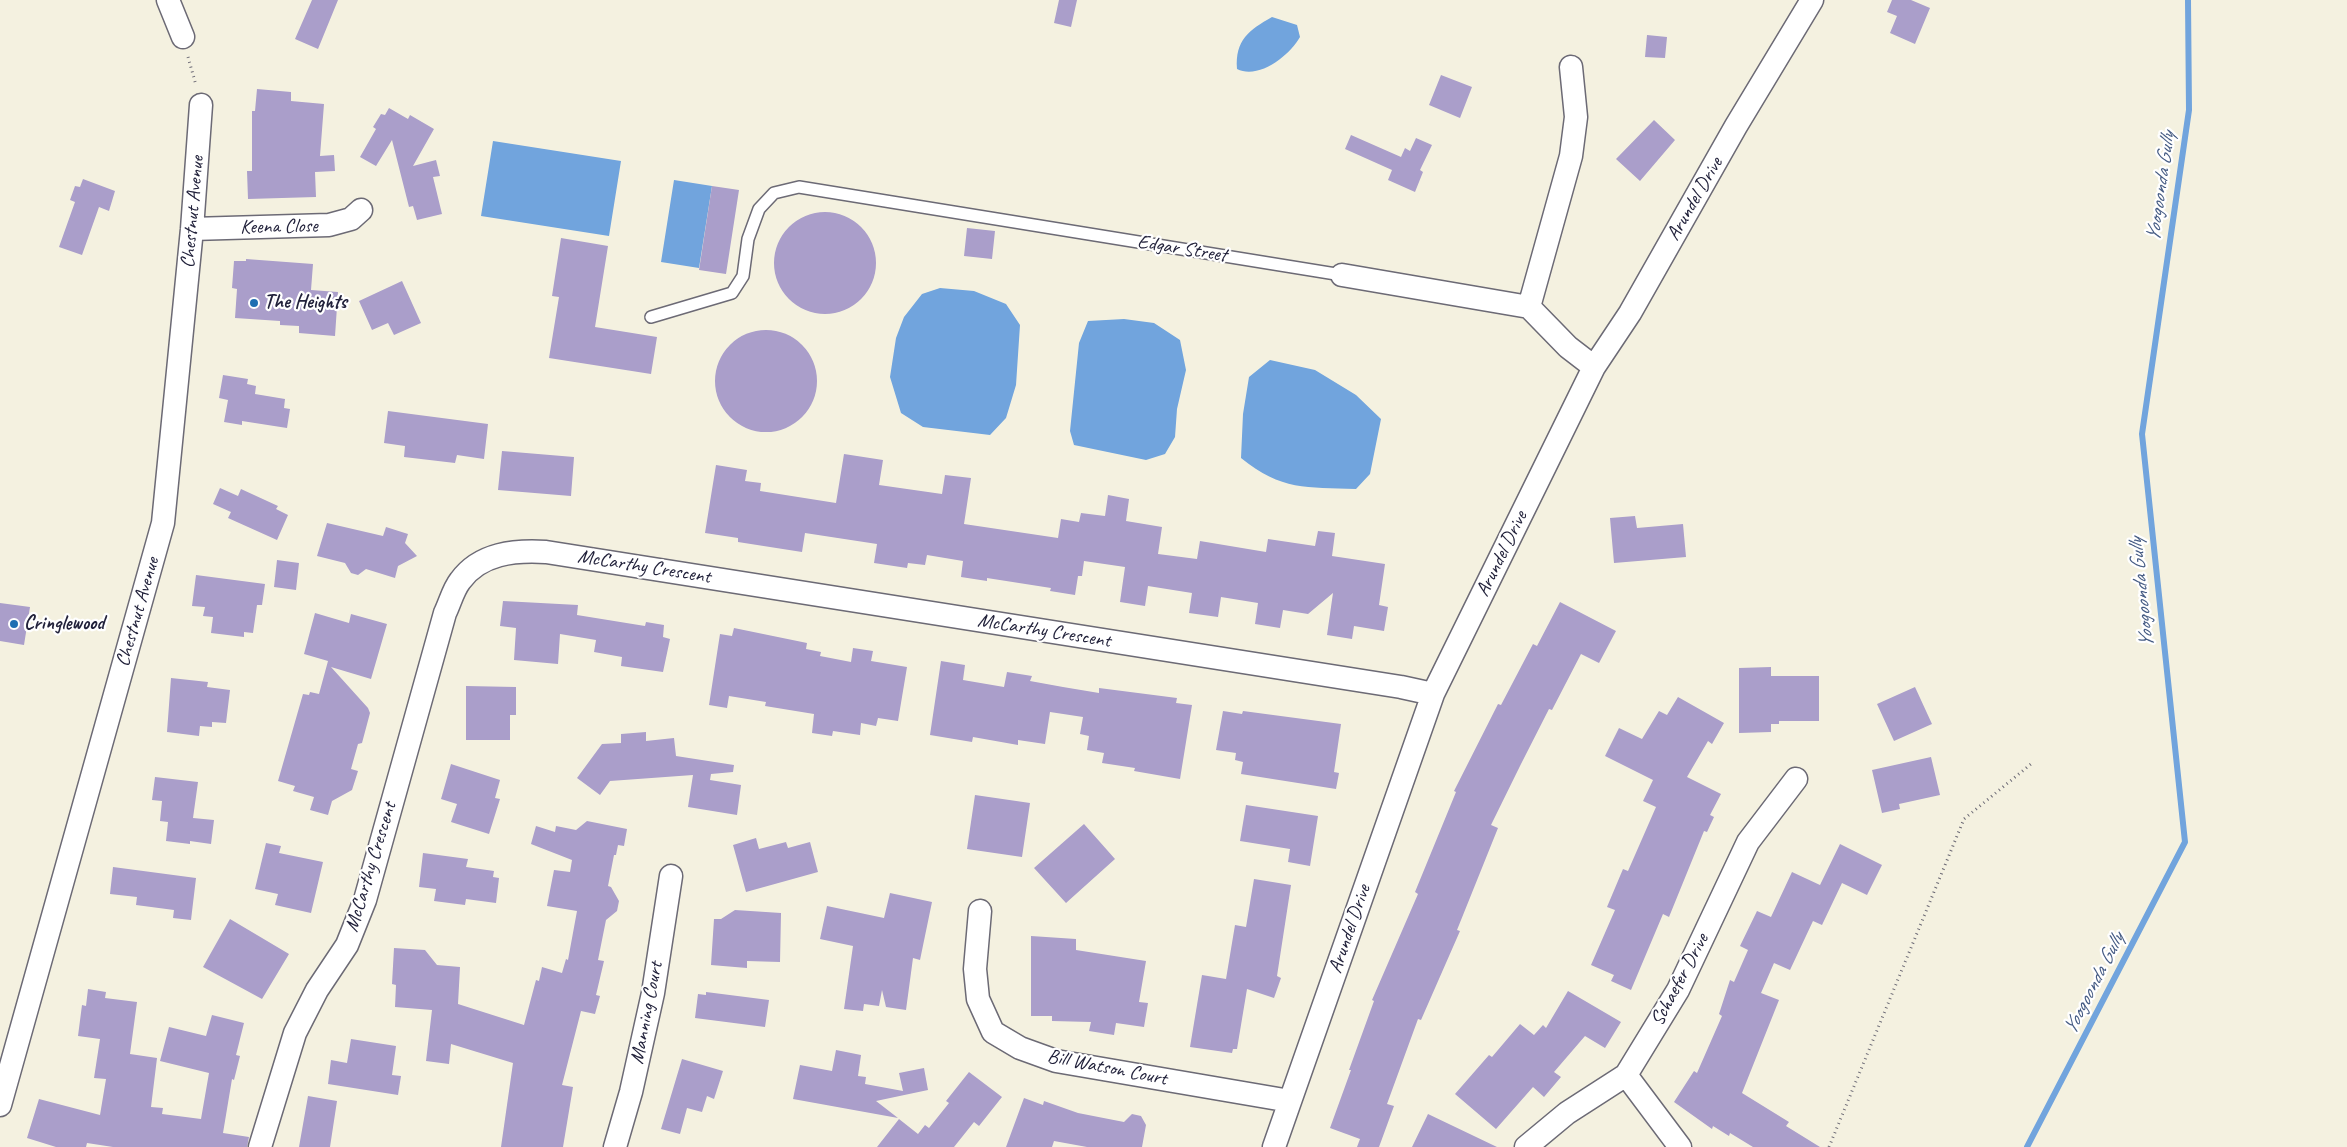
<!DOCTYPE html>
<style>
body{margin:0}
canvas{display:block;background:#f4f1e0}
</style>
<canvas width="2347" height="1147"></canvas>
<script>
const g = document.querySelector('canvas').getContext('2d');
g.lineJoin = 'round';
function fillPath(path, color) { g.fillStyle = color; g.fill(path, 'evenodd'); }
function stroke(path, color, width, dash) { g.strokeStyle = color; g.lineWidth = width; g.lineCap = dash ? 'butt' : 'round'; g.setLineDash(dash || []); g.stroke(path); }
function drawText(font, color, halo, rows, align = 'center') {
  g.font = font + ' Caveat,sans-serif'; g.lineWidth = 4.5; g.setLineDash([]); g.textBaseline = 'middle'; g.strokeStyle = halo; g.fillStyle = color; for (const [text, x, y, turn = 0] of rows) {
    g.save(); g.translate(x, y); g.rotate((+turn || 0) * Math.PI / 180); g.textAlign = isNaN(turn) ? turn : align; if (halo) g.strokeText(text, 0, 0); g.fillText(text, 0, 0); g.restore();
  }
}
fillPath(new Path2D(`
 M1272 17 1297 25 1300 37C1290 55 1259 80 1237 69 1235 40 1249 30 1272 17Z
 M493 141 621 161 609 236 481 216Z
 M674 180 712 186 699 268 661 262Z
 M940 288 974 291 1006 304 1020 325 1016 385 1006 418 990 435 923 427 901 413 890 377 896 338 904 317 922 294Z
 M1124 319 1154 323 1180 340 1186 370 1177 409 1175 437 1165 454 1146 460 1074 445 1070 431 1079 343 1088 321Z
 M1270 360 1315 370 1356 395 1381 419 1370 474 1356 489C1306 487 1282 491 1241 458L1243 414 1249 377Z`), '#71a4dd');
stroke(new Path2D(`
 M2027 1147 2185 842 2142 434 2189 110 2188 0`), '#71a4dd', 6);
fillPath(new Path2D(`
 M312 0H338L318 49 295 39Z
 M1059 0H1077L1071 27 1054 23Z
 M1892 0H1911L1930 8 1915 44 1890 33 1897 16 1887 12Z
 M1647 35 1667 37 1665 58 1645 57Z
 M1441 75 1472 87 1460 118 1429 105Z
 M257 89 291 92V101L324 104 320 156 334 155 335 171 315 172 316 197 248 199 247 171H252V111H255Z
 M389 108 408 119 410 115 434 129 413 166 436 160 440 176 433 177 442 214 417 220 413 206 409 207 392 140 376 166 360 157 376 129 373 127 381 114 385 115Z
 M1654 120 1675 140 1640 181 1616 159Z
 M1351 135 1401 157 1405 148 1410 151 1416 138 1432 145 1420 170 1423 172 1415 192 1388 180 1392 170 1345 149Z
 M83 179 115 191 109 211 99 207 82 255 59 247 75 202 70 200 75 186 80 187Z
 M712 186 739 190 726 274 699 270Z
 M774 263a51 51 0 1 1 102 0a51 51 0 1 1-102 0Z
 M967 228 995 231 992 259 964 256Z
 M561 238 608 246 595 327 657 337 651 374 549 358 559 297 552 296Z
 M246 259 313 264 311 290 338 292 335 336 299 333V326L280 325V321L235 318 237 289 232 288 234 261H246Z
 M402 281 421 323 394 335 388 323 372 330 359 301Z
 M715 381a51 51 0 1 1 102 0a51 51 0 1 1-102 0Z
 M223 375 248 379 247 384 256 386 255 394 285 399 284 408 290 409 287 428 242 421V425L224 422 228 400 219 398Z
 M388 411 488 424 484 459 457 455 455 463 404 457 405 446 384 443Z
 M502 451 574 457 571 496 498 490Z
 M844 454 883 460 879 485 942 494 945 475 971 478 964 524 1058 538 1061 519 1079 522 1081 513 1105 516 1108 495 1129 499 1126 521 1162 527 1158 554 1197 559 1200 541 1266 552 1268 539 1315 546 1318 531 1335 533 1332 556 1385 564 1379 605 1388 607 1384 631 1354 626 1352 639 1327 635 1333 593 1308 614 1283 610 1280 628 1255 624 1258 603 1221 597 1218 617 1189 613 1192 593 1148 586 1145 606 1120 602 1125 567 1084 561 1082 576H1078L1075 595 1050 591 1051 588 987 578V581L961 577 963 561 927 555 925 565 908 563 907 568 874 563 877 544 805 533 802 552 738 542V538L705 533 716 465 747 470 745 481 761 483 760 491 836 503Z
 M220 488 238 496 241 489 278 506 276 509 288 515 277 540 228 518 231 512 213 504Z
 M1635 516 1637 528 1683 524 1686 557 1614 563 1610 518Z
 M327 523 383 536 386 527 408 534 405 543 417 556 398 566 395 578 366 569 358 575 351 573 345 563 317 556Z
 M277 560 299 563 296 590 274 587Z
 M196 575 265 584 262 605H257L253 633 244 632V637L211 633 213 617 203 616 205 607 192 606Z
 M503 601 578 605 577 615 645 626 646 622 664 625 663 637 670 639 663 672 621 666 622 657 594 652 596 640 560 634 558 664 514 660 516 628 500 626Z
 M1560 602 1616 631 1599 663 1581 654 1552 710 1549 709 1521 764 1491 825 1498 828 1457 930 1460 931 1421 1020 1418 1019 1387 1104 1394 1106 1379 1147H1357L1360 1139 1330 1128 1351 1070H1349L1374 1001 1372 1000 1418 894 1415 892 1456 792 1454 791 1498 704 1501 705 1533 644 1537 646Z
 M0 603 30 607 24 645 0 641Z
 M315 613 349 623 351 614 387 624 371 679 331 667 368 708 370 713 362 743 358 744 351 769 358 771 352 790 332 801 328 815 310 810 314 797 293 791 295 786 278 781 303 694 309 695 310 692 319 694 328 661 304 654Z
 M734 628 807 643 806 649 821 652 820 656 851 662 853 648 873 651 871 661 907 667 898 721 878 718 876 726 861 723 860 735 833 731 832 736 812 733 814 714 765 706 766 702 729 696 727 708 709 705 720 634 732 636Z
 M941 661 965 665 963 680 1004 687 1007 672 1032 676 1030 681 1063 687 1099 693V688L1177 698 1176 703 1192 705 1180 779 1134 771 1135 768 1102 763 1104 753 1087 750 1089 736 1080 734 1083 717 1050 712 1045 744 1018 740V745L973 737 972 742 930 735Z
 M1771 667V676H1819V721H1779V724H1771V732L1739 733V668Z
 M171 678 208 682 207 687 230 690 226 723 212 722V727L200 726 199 736 167 732Z
 M466 686 516 687V715H510V740H466Z
 M1915 687 1932 724 1894 741 1877 704Z
 M1678 697 1724 723 1712 744 1708 741 1687 777 1721 794 1710 815 1714 817 1707 832 1704 831 1669 917 1663 914 1631 990 1611 981 1614 975 1591 965 1615 910 1607 907 1623 869 1628 871 1656 807 1643 801 1653 780 1605 756 1619 728 1642 739 1659 711 1667 715Z
 M1223 711 1242 714 1243 711 1341 724 1334 772 1339 773 1336 789 1241 774 1243 762 1235 760 1236 753 1216 750Z
 M646 732V741L674 738 676 756 734 765 733 772 711 774 710 780 741 785 737 815 688 807 693 775 610 781 600 795 577 778 602 744 621 743V734Z
 M1931 757 1940 795 1899 804 1900 809 1882 813 1872 770Z
 M451 764 500 780 495 798 500 799 489 834 451 822 457 804 441 799Z
 M155 777 198 782 193 818 214 820 211 844 190 841V844L166 841 168 822 160 821 162 801 152 800Z
 M975 795 1030 803 1022 857 967 849Z
 M1246 805 1318 816 1310 866 1288 862 1290 849 1240 841Z
 M587 821 627 829 624 846 618 845 616 855H614L608 886 611 887 619 901 617 911 606 920 598 960 604 961 596 995 600 996 595 1014 581 1011 562 1085 573 1087 563 1147H501L513 1063 451 1044 449 1064 426 1061 432 1010 395 1007 396 985 392 984 394 948 425 950 437 965 460 967 458 1004 524 1025 536 980 539 981 542 967 562 973 566 959 568 960 577 911 547 906 554 870 570 872 572 860 531 844 536 826 555 832 556 826 576 830Z
 M1084 824 1115 859 1066 903 1034 868Z
 M756 838 759 849 786 842 788 848 810 842 818 872 746 892 733 845Z
 M266 843 281 846 279 853 323 862 311 913 275 905 278 894 255 889Z
 M1840 844 1882 865 1867 895 1842 883 1822 925 1813 921 1790 970 1774 963 1761 993 1779 1000 1742 1093 1789 1122 1786 1126 1820 1147H1753L1730 1133 1729 1136 1713 1126 1712 1129 1674 1102 1694 1071 1697 1073 1722 1016 1719 1014 1730 980 1734 982 1748 950 1740 946 1757 911 1771 917 1792 872 1820 885Z
 M423 853 468 859 466 867 494 871 493 877 499 878 496 903 466 899 465 905 434 901 436 889 419 887Z
 M113 867 196 878 191 920 173 918 174 910 136 905 137 897 110 894Z
 M1254 879 1291 885 1277 976 1281 978 1274 998 1247 989 1237 1049H1233L1232 1053 1190 1047 1202 975 1226 979 1235 925 1246 927Z
 M890 893 932 902 920 960 913 958 906 1010 886 1007 882 990 879 1006 864 1004 863 1011 844 1009 853 946 820 939 827 906 884 918Z
 M735 910 781 913 780 962 747 961V968L711 965 714 919H721Z
 M230 919 289 954 262 999 203 967Z
 M1031 936 1076 939V950L1146 961 1139 1002 1148 1003 1144 1027 1116 1023 1114 1035 1089 1031 1091 1022 1052 1021V1016H1031Z
 M88 989 106 992 105 998 137 1002 130 1054 157 1058 151 1107 163 1108 162 1114 201 1119 209 1073 160 1061 169 1027 206 1036 212 1015 244 1023 236 1055 240 1056 234 1080 232 1079 223 1133 249 1137 247 1147H113L87 1143 86 1147H56L27 1138 39 1099 100 1115 106 1079 94 1078 100 1039 78 1036 82 1005 86 1006Z
 M1568 991 1621 1022 1605 1048 1585 1036 1554 1072 1561 1077 1544 1097 1533 1087 1496 1129 1455 1094 1489 1055 1492 1057 1520 1024 1534 1035 1543 1025 1546 1028Z
 M706 992 769 1000 765 1027 695 1018 698 994 706 995Z
 M351 1039 396 1046 392 1075 401 1076 398 1095 328 1084 331 1060 347 1063Z
 M836 1050 861 1055 858 1076 866 1077 865 1084 903 1091 899 1073 924 1068 928 1090 876 1101 898 1118 793 1099 800 1065 832 1071Z
 M682 1059 723 1071 714 1099 707 1096 702 1112 687 1108 680 1134 661 1129Z
 M969 1072 1002 1097 979 1126 974 1122 954 1147H877L899 1119 918 1134 925 1125 929 1128 949 1103 946 1101Z
 M308 1096 337 1101 330 1147H299Z
 M1024 1098 1043 1105 1044 1101 1078 1113 1124 1122 1132 1114 1141 1116 1146 1125 1142 1147H1087L1054 1141 1052 1147H1006Z
 M1428 1114 1497 1147H1412Z`), '#aa9eca');
const service = new Path2D(`
 M651 317 732 293 743 276 748 239 759 209 774 193 799 187 1342 275`);
const minor = new Path2D(`
 M168 0 183 37
 M192 229 329 225 351 219 361 210
 M1342 275 1529 307 1568 347 1594 367
 M1529 307 1571 156 1576 117 1571 67
 M980 911 975 969 978 999 993 1032 1020 1048 1056 1061 1290 1101
 M1626 1075 1680 1147
 M0 1105 163 523 192 229 201 105
 M260 1147 295 1033 317 990 347 945 365 900 445 613C450 603 453 590 460 581 480 553 515 550 546 552L1401 687 1433 694
 M615 1147 631 1092 653 993 671 876
 M1274 1147 1433 694 1594 367 1630 313 1736 126 1812 0
 M1526 1147 1567 1113 1626 1075 1678 990 1748 842 1796 779`);
stroke(service, '#6c6a75', 14);
stroke(minor, '#6c6a75', 25);
stroke(new Path2D(`
 M188 57 196 85
 M1829 1147 1964 819 2031 764`), '#6c6a75', 3, [1, 4]);
stroke(service, '#fff', 11);
stroke(minor, '#fff', 22);
for (const [x, y, r, color] of [
 [254,303,5,"#1f6fb2"],
 [14,624,5,"#1f6fb2"]
]) { const dot = new Path2D(); dot.arc(x, y, r, 0, 2 * Math.PI); g.fillStyle = color; g.fill(dot); stroke(dot, '#fff', 2); }
drawText('20px', '#22223b', '#fff', [
 ["Arundel Drive",1695,199,-60],
 ["Chestnut Avenue",193,212,-85],
 ["Keena Close",279,227,-1],
 ["Edgar Street",1182,249,9],
 ["Arundel Drive",1502,554,-64],
 ["McCarthy Crescent",644,567,9],
 ["Chestnut Avenue",138,612,-74],
 ["McCarthy Crescent",1044,631,9],
 ["McCarthy Crescent",371,867,-73],
 ["Arundel Drive",1350,929,-71],
 ["Schaefer Drive",1680,980,-62],
 ["Manning Court",647,1013,-79],
 ["Bill Watson Court",1107,1068,11]
]);
drawText('bold 20px', '#22223b', '#fff', [
 ["The Heights",264,303],
 ["Cringlewood",24,624]
], 'left');
drawText('italic 21px', '#465c84', '#fff', [
 ["Yoogoonda Gully",2161,187,-82],
 ["Yoogoonda Gully",2142,593,-96],
 ["Yoogoonda Gully",2094,984,-63]
]);
</script>
